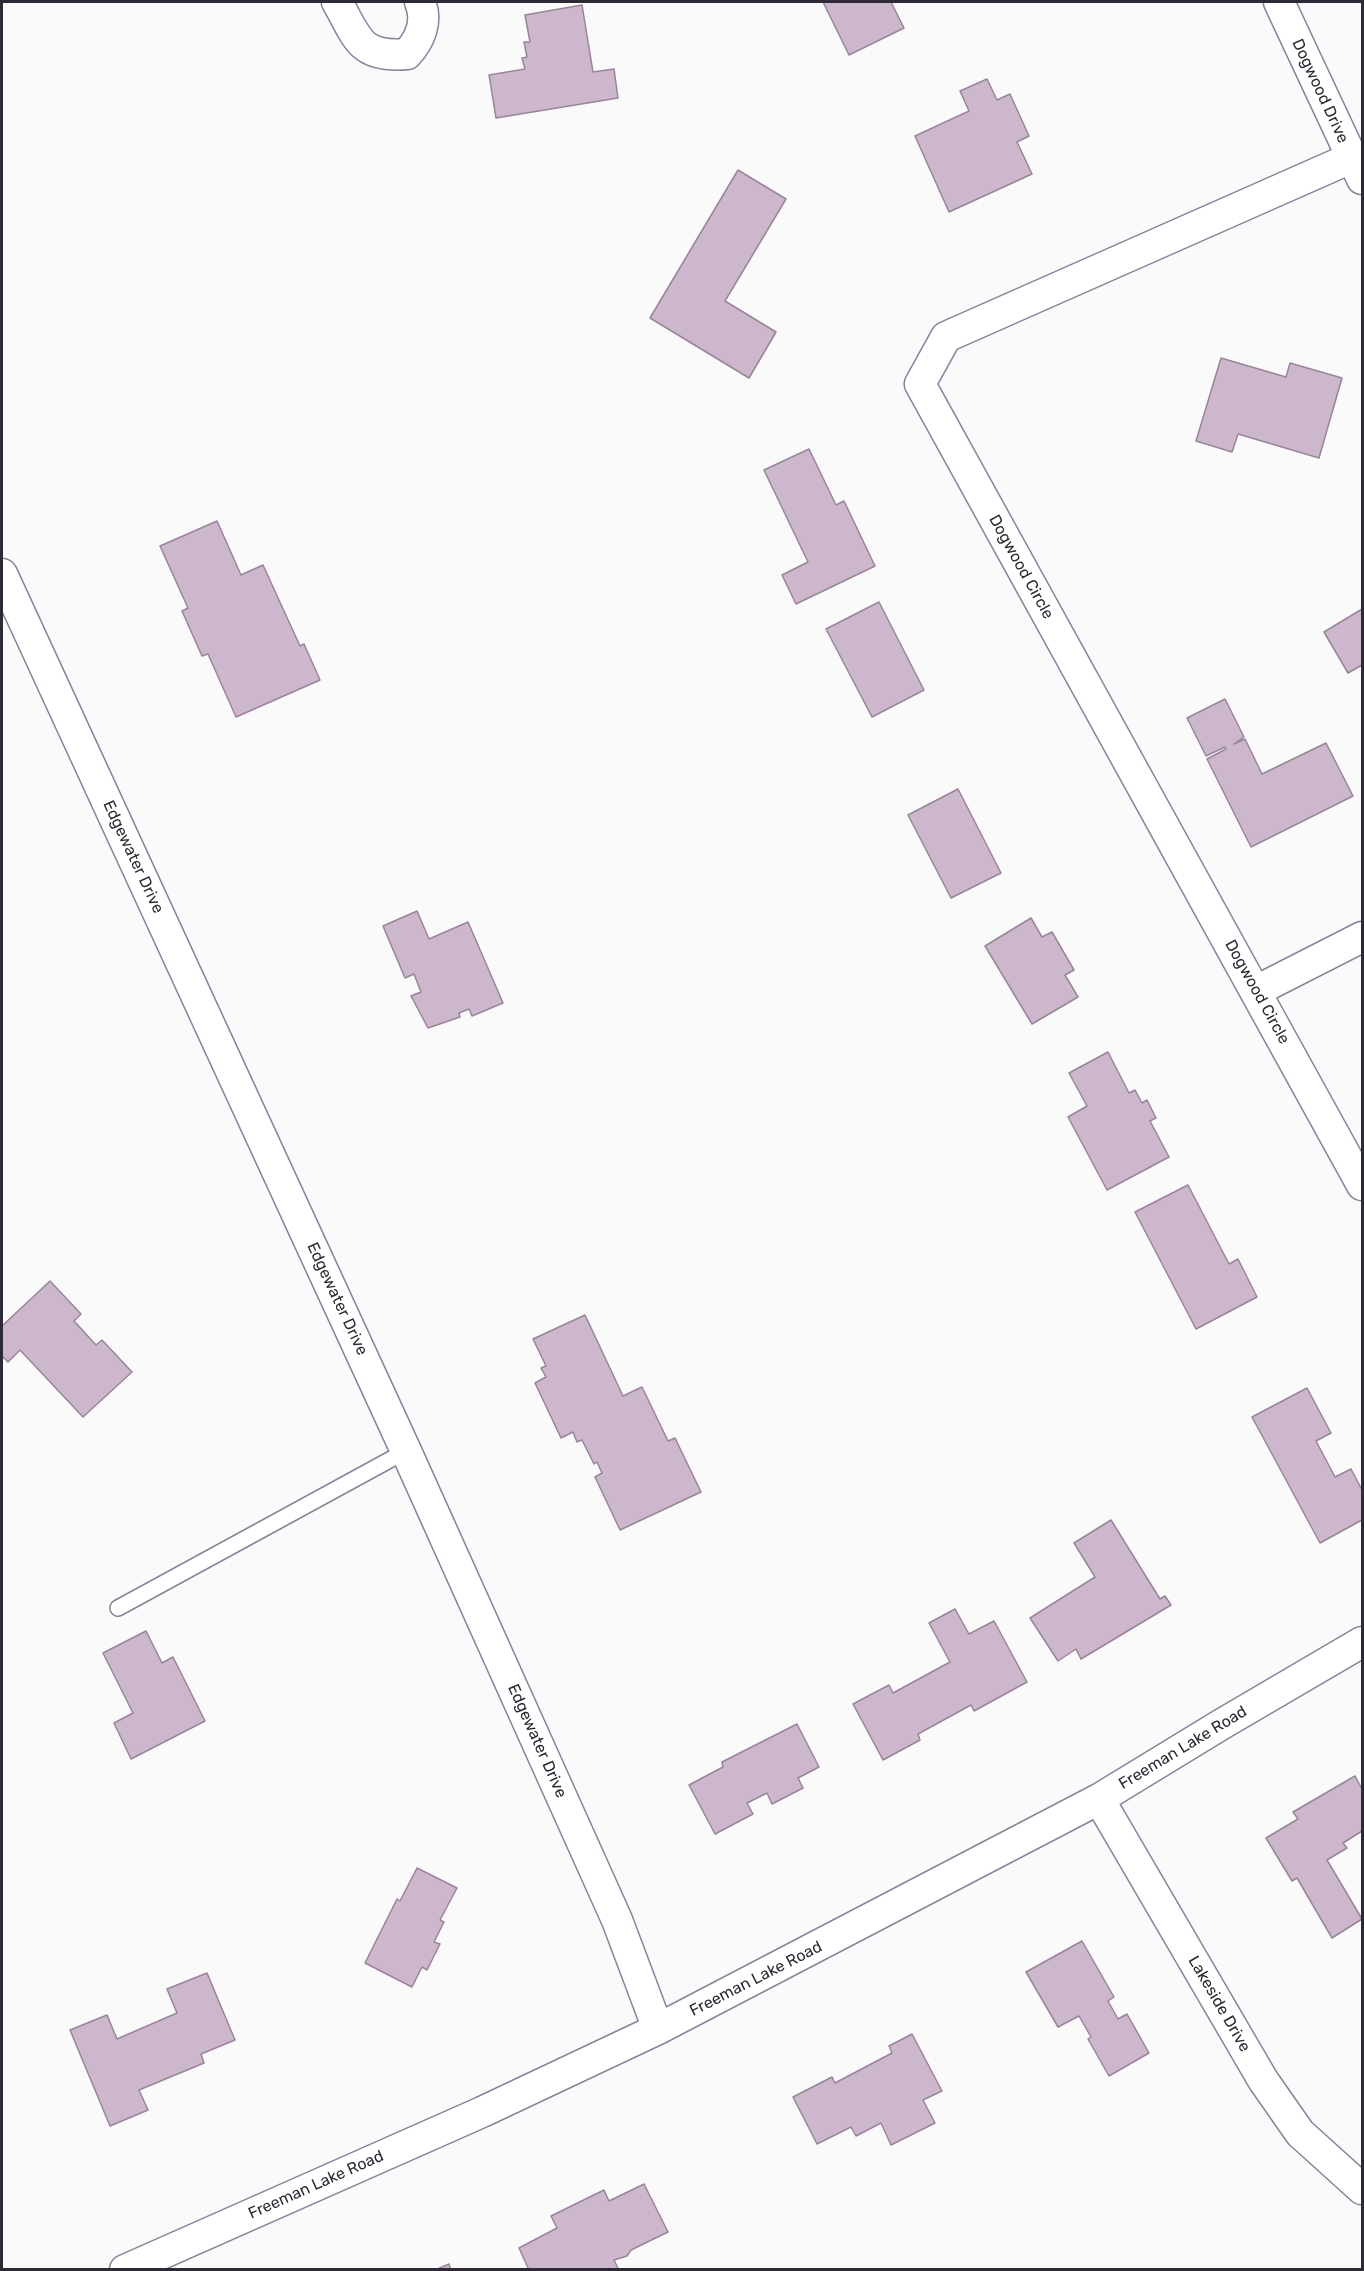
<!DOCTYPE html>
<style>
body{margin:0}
#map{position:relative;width:1364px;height:2271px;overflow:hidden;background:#fafafa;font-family:Rubik,sans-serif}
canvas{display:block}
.frame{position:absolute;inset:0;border:3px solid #2d2a35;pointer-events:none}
</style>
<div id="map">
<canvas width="1364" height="2271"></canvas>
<div class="frame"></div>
</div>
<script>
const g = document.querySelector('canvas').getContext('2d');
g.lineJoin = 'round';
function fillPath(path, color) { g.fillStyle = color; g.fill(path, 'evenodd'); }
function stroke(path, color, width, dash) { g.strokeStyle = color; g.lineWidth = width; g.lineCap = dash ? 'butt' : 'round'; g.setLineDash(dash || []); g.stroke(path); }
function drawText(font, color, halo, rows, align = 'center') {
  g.font = font + ' Rubik,sans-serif'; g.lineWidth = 5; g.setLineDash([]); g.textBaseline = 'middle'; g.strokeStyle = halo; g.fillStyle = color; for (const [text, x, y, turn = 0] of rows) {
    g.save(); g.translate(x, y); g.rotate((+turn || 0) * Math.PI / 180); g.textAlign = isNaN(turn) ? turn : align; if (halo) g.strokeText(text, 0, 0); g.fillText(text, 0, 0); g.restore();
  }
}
const building = new Path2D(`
 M823 2H891L904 28 849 55Z
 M582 5 593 72 614 69 618 98 496 118 489 75 525 69 522 58 527 57 524 42H530L525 15Z
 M987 79 997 100 1010 94 1029 136 1017 142 1032 174 949 212 915 136 969 111 960 91Z
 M738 170 786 199 725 301 776 332 749 378 650 318Z
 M1221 358 1286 377 1290 363 1342 378 1319 458 1238 434 1232 452 1196 441Z
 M809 449 836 505 844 501 875 566 796 604 782 575 808 562 764 470Z
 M217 521 241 575 263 565 300 646 304 644 320 680 236 717 208 654 202 656 182 611 188 608 160 546Z
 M879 602 924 690 872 717 826 629Z
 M1362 609V665L1348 673 1324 632Z
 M1225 699 1244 737 1234 744 1245 739 1262 774 1326 743 1353 796 1251 847 1207 759 1226 749 1225 747 1206 756 1187 718Z
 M958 789 1001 873 951 898 908 815Z
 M417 911 429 939 468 922 503 1003 472 1016 469 1009 459 1013 460 1017 428 1028 411 996 421 992 414 974 405 978 383 926Z
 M1031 918 1042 937 1052 932 1074 970 1065 975 1078 997 1032 1024 985 946Z
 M1108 1052 1129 1093 1135 1090 1142 1103 1147 1100 1156 1118 1150 1121 1169 1157 1107 1190 1068 1117 1087 1106 1069 1073Z
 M1188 1185 1229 1264 1238 1259 1257 1297 1196 1329 1135 1212Z
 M50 1281 81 1314 74 1321 96 1345 102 1340 132 1372 83 1417 20 1350 8 1362 2 1356V1326Z
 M585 1315 623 1396 642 1387 668 1441 675 1438 701 1492 620 1530 595 1477 602 1473 597 1462 594 1464 582 1440 577 1442 573 1432 561 1438 535 1383 546 1377 541 1368 546 1366 533 1339Z
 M1307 1388 1331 1433 1316 1441 1335 1477 1351 1469 1362 1490V1520L1320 1543 1252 1417Z
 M1111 1520 1160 1599 1165 1596 1171 1605 1081 1659 1076 1649 1058 1661 1030 1618 1095 1577 1074 1543Z
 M955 1609 969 1634 994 1621 1027 1682 974 1711 971 1705 918 1734 920 1740 883 1760 853 1704 889 1685 893 1693 950 1662 929 1623Z
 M146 1631 162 1663 173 1657 205 1721 131 1759 114 1723 133 1713 103 1653Z
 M797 1724 819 1767 798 1778 803 1788 772 1804 767 1793 747 1803 753 1814 715 1834 689 1785 723 1767 722 1762Z
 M1355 1776 1362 1789V1831L1343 1843 1347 1848 1327 1860 1362 1919 1332 1938 1297 1878 1292 1881 1266 1838 1298 1819 1293 1812Z
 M417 1868 457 1888 440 1920 444 1922 434 1942 440 1944 427 1970 422 1967 412 1987 365 1963 397 1899 400 1901Z
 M1082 1941 1114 1997 1108 2001 1118 2019 1127 2014 1149 2053 1109 2076 1088 2039 1091 2037 1079 2016 1058 2027 1026 1972Z
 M207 1973 235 2040 201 2054 204 2063 139 2090 148 2110 110 2126 70 2030 107 2015 117 2039 177 2013 167 1989Z
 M912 2034 942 2091 923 2100 935 2123 891 2145 881 2123 856 2136 851 2127 817 2144 793 2097 832 2077 835 2083 892 2053 889 2046Z
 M644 2184 668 2232 631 2250 627 2256 614 2260 619 2270H529L519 2248 557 2228 551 2216 604 2190 609 2201Z
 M449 2264 451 2270H435Z`);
fillPath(building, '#ccb7cd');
stroke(building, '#98859a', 1.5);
const service = new Path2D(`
 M118 1608 406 1451`);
const minor = new Path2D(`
 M337 2C358 38 359 58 407 54 420 40 428 21 420 2
 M1279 2 1362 179
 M1351 158 946 337 920 384 1362 1185
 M2 574 406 1451 617 1920 658 2029
 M1256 991 1362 937
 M1099 1799 1263 2080 1300 2133 1362 2189
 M125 2270 482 2112 658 2029 1099 1799 1222 1724 1362 1642`);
stroke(service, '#88829c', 18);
stroke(minor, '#88829c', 33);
stroke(service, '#fff', 15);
stroke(minor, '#fff', 30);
drawText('16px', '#2d2a35', '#fff', [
 ["Dogwood Drive",1320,91,65],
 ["Dogwood Circle",1021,567,61],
 ["Edgewater Drive",133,857,65],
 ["Dogwood Circle",1257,992,61],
 ["Edgewater Drive",337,1299,65],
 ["Edgewater Drive",537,1741,66],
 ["Freeman Lake Road",1183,1748,-31],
 ["Freeman Lake Road",756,1979,-27],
 ["Lakeside Drive",1219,2004,60],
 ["Freeman Lake Road",316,2185,-24]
]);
</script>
